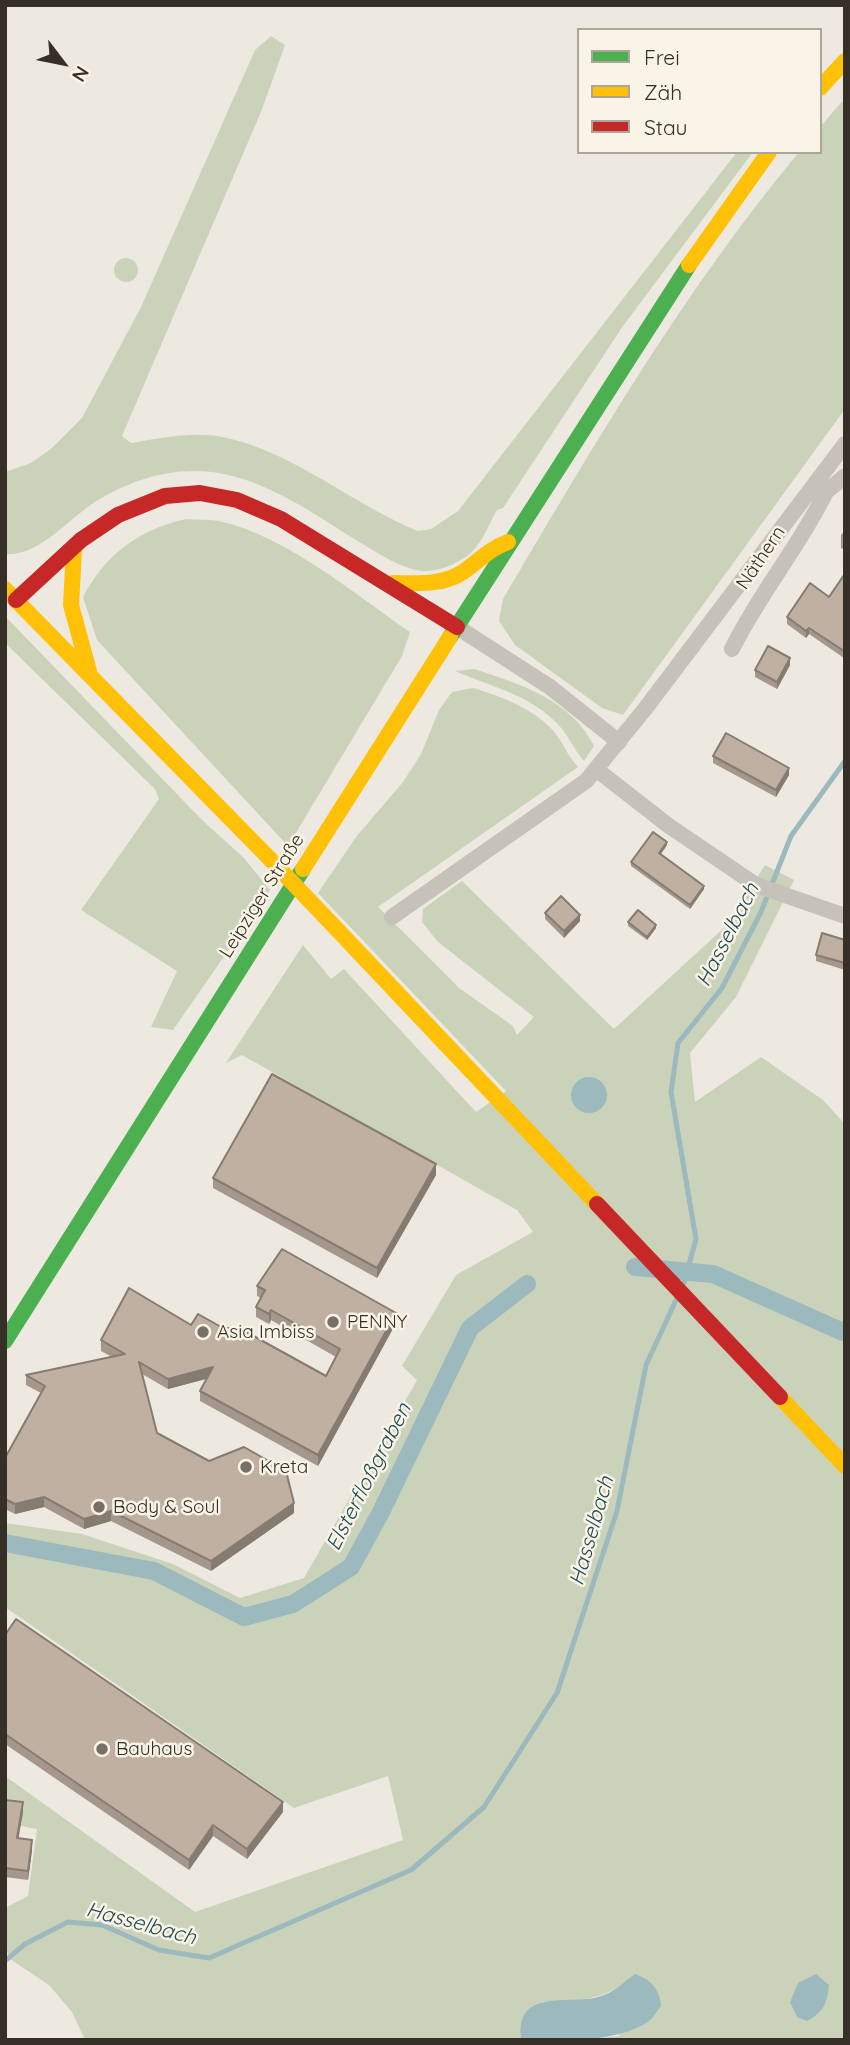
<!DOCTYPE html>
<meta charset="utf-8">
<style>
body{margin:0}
#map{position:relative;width:850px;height:2045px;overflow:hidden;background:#ede9e0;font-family:Quicksand,sans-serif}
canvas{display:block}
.frame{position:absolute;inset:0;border:7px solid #362f28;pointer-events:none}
.legend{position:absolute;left:577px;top:28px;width:245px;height:126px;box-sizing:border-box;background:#faf4e7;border:2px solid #aca59b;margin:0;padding:9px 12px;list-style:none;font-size:21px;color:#362f28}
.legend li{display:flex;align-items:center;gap:14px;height:35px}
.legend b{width:35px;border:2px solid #aca59b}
.north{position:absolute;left:28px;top:28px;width:70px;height:70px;-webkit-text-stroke:5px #faf4e7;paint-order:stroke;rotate:122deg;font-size:19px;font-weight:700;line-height:28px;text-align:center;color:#362f28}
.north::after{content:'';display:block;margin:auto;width:24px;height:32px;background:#362f28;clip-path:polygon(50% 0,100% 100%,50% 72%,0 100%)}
</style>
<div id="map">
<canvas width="850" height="2045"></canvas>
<div class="frame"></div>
<ul class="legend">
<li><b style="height:9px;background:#4caf50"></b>Frei</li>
<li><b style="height:9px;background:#ffc107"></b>Zäh</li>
<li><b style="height:9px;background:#c62828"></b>Stau</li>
</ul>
<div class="north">N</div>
</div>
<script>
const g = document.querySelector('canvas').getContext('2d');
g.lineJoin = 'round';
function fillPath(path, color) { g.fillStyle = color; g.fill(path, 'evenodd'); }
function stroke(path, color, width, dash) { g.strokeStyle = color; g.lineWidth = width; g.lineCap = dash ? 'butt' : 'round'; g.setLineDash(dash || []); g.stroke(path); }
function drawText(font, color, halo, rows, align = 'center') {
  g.font = font + ' Quicksand,sans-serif'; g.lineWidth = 5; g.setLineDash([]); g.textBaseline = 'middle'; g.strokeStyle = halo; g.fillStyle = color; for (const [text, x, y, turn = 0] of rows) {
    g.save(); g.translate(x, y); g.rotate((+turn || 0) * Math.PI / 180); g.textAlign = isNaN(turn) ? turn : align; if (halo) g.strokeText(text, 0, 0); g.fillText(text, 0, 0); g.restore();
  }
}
fillPath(new Path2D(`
 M271 36 285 45 261 112 122 436 131 443C160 438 193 431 223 437 295 452 351 504 418 531L431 529 458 511 737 152H753L623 326 503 508 497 510C488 526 480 549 464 558 453 565 437 572 424 571 403 570 378 553 361 543 315 515 267 479 212 472 171 467 130 480 95 502 68 519 39 557 5 554V472L31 463 52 448 82 418 141 307 255 50Z
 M845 98V409L623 715 602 708 515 645 499 621 503 599C593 446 685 289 799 152H820V127Z
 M114 270a12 12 0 1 1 24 0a12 12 0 1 1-24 0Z
 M186 519C197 520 208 519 219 521 285 535 354 594 410 632L402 656 288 846 97 640 83 597C106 554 138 530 186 519Z
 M5 616 202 820 244 858 270 890 173 1030 151 1027 177 971 81 910 159 799 155 789 5 643Z
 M474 669C521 684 571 700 594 746L584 761C575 751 570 739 562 729 535 696 492 687 455 671Z
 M473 688C501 696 537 710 556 734 564 745 568 756 578 767L378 907 459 988 513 1026 517 1035 534 1017 438 942 422 922 423 909 462 881 614 1029 727 925 765 865 794 880 736 997 690 1053 695 1102 761 1057 823 1100 845 1124V2040H583L619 2036 626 1981C602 2002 573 2000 542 2002L521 2038 523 2040H85L72 2012 49 1985 10 1959 5 1945V1908L28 1896 37 1829 5 1823V1776L195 1912 403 1840 388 1776 294 1808 5 1607V1523L82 1534 173 1564 240 1598 304 1578 417 1380 402 1366 456 1275 533 1232 517 1210 242 1055 226 1063 303 945 331 979 344 969 476 1112 506 1091 318 893 356 837 403 782 421 754 439 710 452 692Z`), '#cad3ba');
fillPath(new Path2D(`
 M571 1095a18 18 0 1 1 36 0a18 18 0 1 1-36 0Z
 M635 1974C651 1979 660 1990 661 2006 656 2012 652 2020 646 2023 619 2041 552 2045 521 2038 516 1988 567 2005 598 1997 614 1993 622 1983 635 1974Z
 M816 1974 829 1985C827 2003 824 2012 807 2021L797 2017 790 2002 798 1983Z`), '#9cb9be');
stroke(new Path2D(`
 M684 1283 696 1239 671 1092 678 1043 722 988 761 912 791 836 845 761
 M5 1961 25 1944 68 1922 102 1925 159 1950 209 1958 411 1870 484 1807 557 1693 617 1511 646 1365 677 1298`), '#9cb9be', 5);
stroke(new Path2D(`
 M635 1267 713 1274 843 1332
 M5 1543 154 1571 244 1617 293 1604 351 1567 381 1512 470 1328 527 1284`), '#9cb9be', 18);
stroke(new Path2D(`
 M826 492 845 476
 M457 627 550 687 619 742
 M732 649C759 594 799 547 826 492L816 482
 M597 770 669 826 756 885 845 916
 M392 917 586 781 645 709 845 444`), '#c6c1b9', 16);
stroke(new Path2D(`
 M450 637 689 265
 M5 1341 303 869`), '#4caf50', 16);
stroke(new Path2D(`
 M820 88 845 61
 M689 265 769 152
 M74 550 71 605 89 671
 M393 583C416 583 442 586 463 572 479 561 489 549 508 542
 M5 589 269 858
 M303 869 450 637
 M348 941 597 1204
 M780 1397 845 1466`), '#ffc107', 16);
stroke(new Path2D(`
 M16 600 81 540 118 515 165 496 200 493 237 500 281 519 457 627
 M597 1204 780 1397`), '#c62828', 16);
stroke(new Path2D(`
 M269 858 348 941`), '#ffc107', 16);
fillPath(new Path2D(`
 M845 530V550L841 548V535Z
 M844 575V658L809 634 806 638 787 624V617L829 597Z
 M790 665 777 689 755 677V670Z
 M713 756 789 775 776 797 713 763Z
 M667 845 661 854 704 889 690 909 631 866V862Z
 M545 913 580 921 564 938 545 919Z
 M628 922 656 928 647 940 628 926Z
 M845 940V970L816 961V955Z
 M436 1175 377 1278 213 1188V1178Z
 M257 1286 396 1323 318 1466 200 1401V1391L206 1379 168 1389 142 1374 157 1433 294 1513 211 1571 111 1521 84 1529 44 1507 15 1514 5 1509V1458L41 1393 26 1385V1375L112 1357 101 1351V1340L191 1325 223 1328 326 1376 336 1357 271 1320 269 1324 256 1317V1307L261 1298 257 1296Z
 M5 1635 283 1812 247 1859 213 1836 189 1870 5 1744Z
 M5 1800 23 1812 18 1838 32 1850 28 1880 5 1877Z`), '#a5978b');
fillPath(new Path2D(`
 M809 628V634L806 638V631Z
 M790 658V665L777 689V682Z
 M789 768V775L776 797V790Z
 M667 842V845L659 856V853Z
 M704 886V889L690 909V905Z
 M580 915V921L564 938V931Z
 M656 925V928L647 940V937Z
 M436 1164V1175L377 1278V1268Z
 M271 1310V1320L269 1324V1314Z
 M396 1313V1323L318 1466V1455Z
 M213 1367V1377L168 1389V1379Z
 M44 1497V1507L15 1514V1504Z
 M294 1503V1513L211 1571V1561Z
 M111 1511V1521L84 1529V1519Z
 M23 1802V1812L17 1847V1838Z
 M283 1802V1812L247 1859V1849Z
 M213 1825V1836L189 1870V1860Z
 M32 1840V1850L28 1880V1871Z`), '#867b71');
const building = new Path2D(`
 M844 575 845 650 844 651 809 628 806 631 787 617 810 583 829 597Z
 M768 646 790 658 777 682 755 670Z
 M726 733 789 768 776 790 713 756Z
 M653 832 667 842 659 853 704 886 690 905 631 862Z
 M561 896 580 915 564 931 545 913Z
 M638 910 656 925 647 937 628 922Z
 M822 933 845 940V963L816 955Z
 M272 1074 436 1164 377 1268 213 1178Z
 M282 1249 396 1313 318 1455 200 1391 213 1367 168 1379 139 1362 157 1433 209 1461 244 1447 286 1471 294 1503 211 1561 111 1511 84 1519 44 1497 15 1504 5 1499V1458L45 1386 26 1375 125 1354 101 1340 129 1288 191 1325 198 1314 223 1328H239L326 1376 340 1349 271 1310 269 1314 256 1307 265 1290 257 1286Z
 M16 1619 283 1802 247 1849 213 1825 189 1860 5 1734V1635Z
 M5 1800 23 1802 17 1838 32 1840 28 1871 5 1868Z`);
fillPath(building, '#c0b0a2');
stroke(building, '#867b71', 2);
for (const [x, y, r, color] of [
 [333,1322,7,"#767068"],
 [203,1332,7,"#767068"],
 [246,1467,7,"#767068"],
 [99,1507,7,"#767068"],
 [102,1749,7,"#767068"]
]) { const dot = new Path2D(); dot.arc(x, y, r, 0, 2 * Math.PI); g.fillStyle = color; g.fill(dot); stroke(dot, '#faf4e7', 2.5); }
drawText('19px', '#362f28', '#faf4e7', [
 ["Näthern",761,558,-56],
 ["Leipziger Straße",262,896,-58]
]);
drawText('19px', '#362f28', '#faf4e7', [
 ["PENNY",347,1322],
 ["Asia Imbiss",217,1332],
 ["Kreta",260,1467],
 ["Body & Soul",113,1507],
 ["Bauhaus",116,1749]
], 'left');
drawText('italic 21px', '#1d4b58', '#faf4e7', [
 ["Hasselbach",728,935,-63],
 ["Elsterfloßgraben",369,1477,-63],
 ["Hasselbach",592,1531,-74],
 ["Hasselbach",141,1924,15]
]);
</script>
